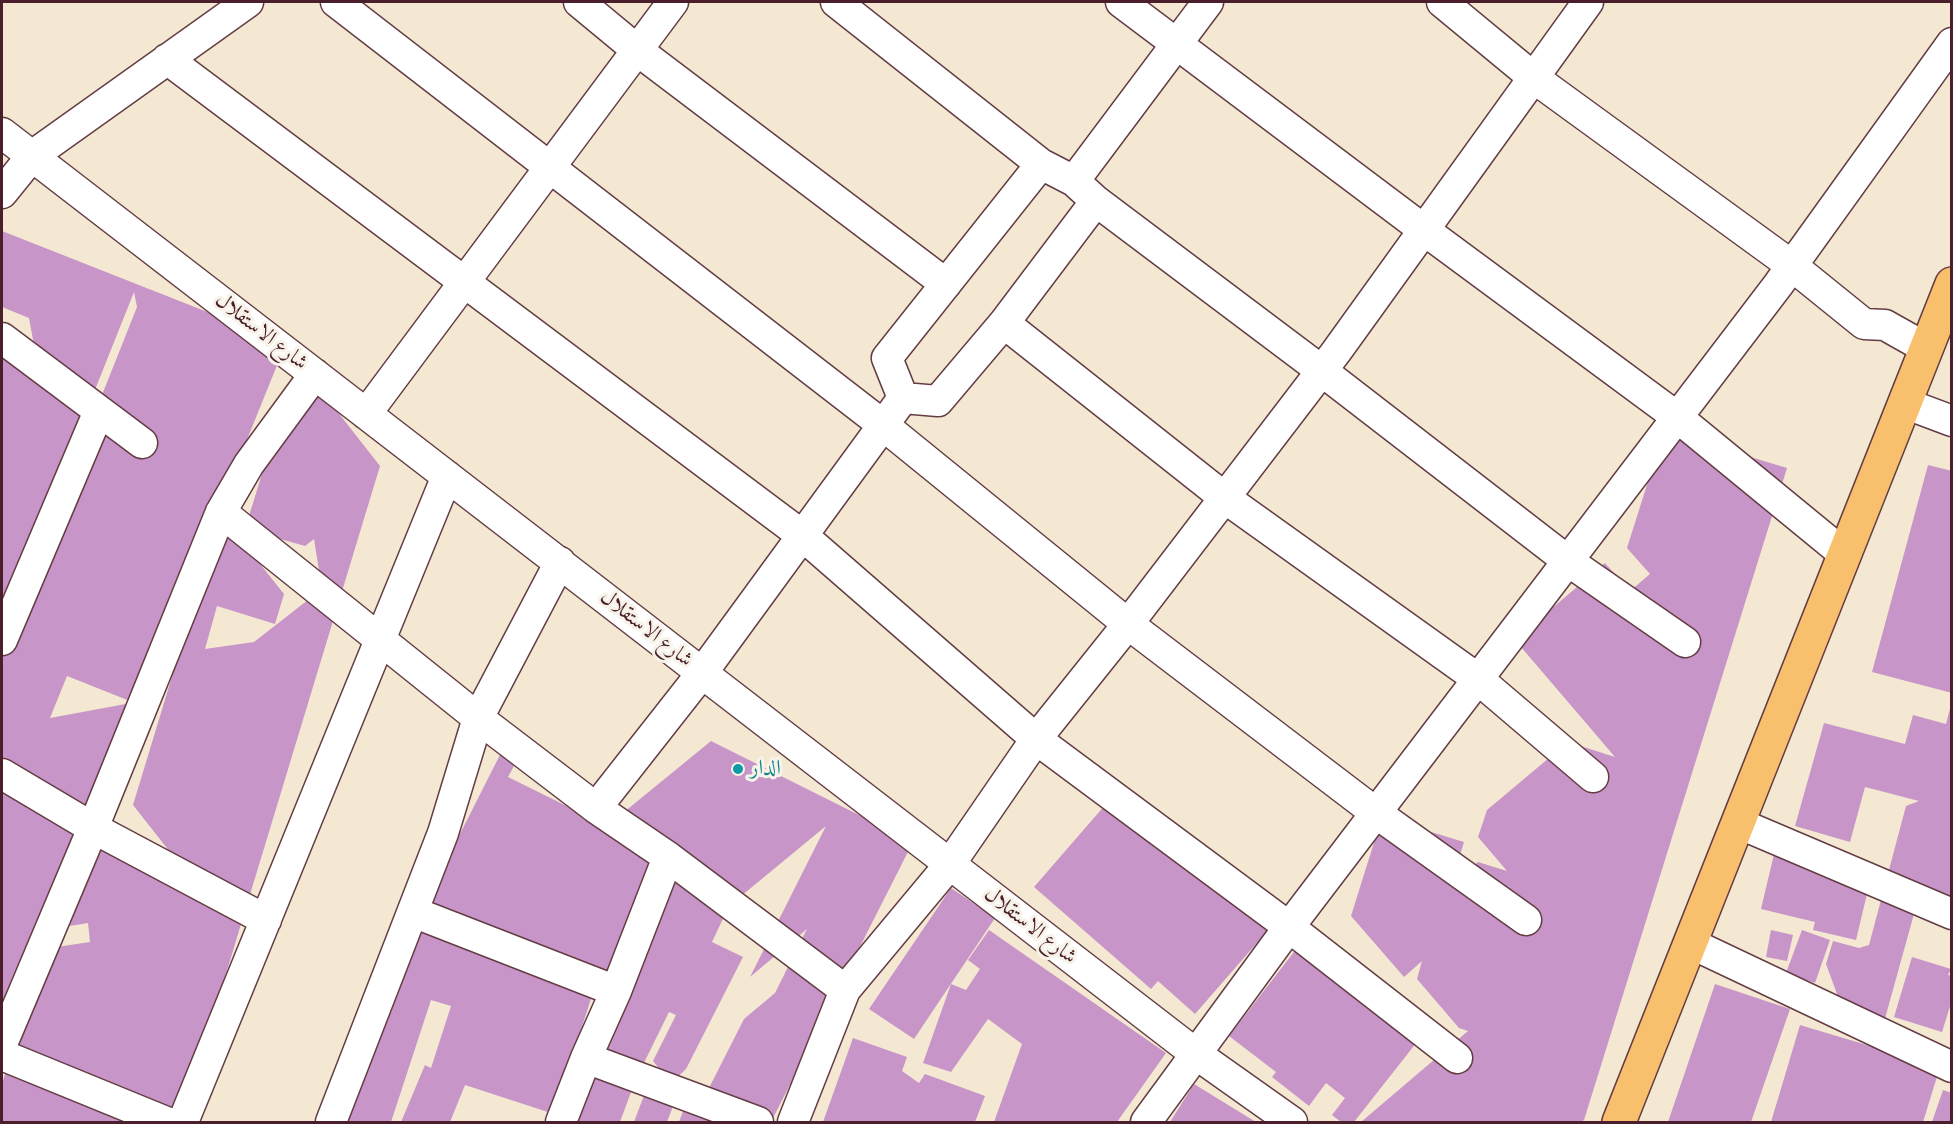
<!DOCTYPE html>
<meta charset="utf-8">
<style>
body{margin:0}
#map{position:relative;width:1953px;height:1124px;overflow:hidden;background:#f4e8d3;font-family:Alegreya,serif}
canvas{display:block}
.frame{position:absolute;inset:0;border:3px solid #4a1f2b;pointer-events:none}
</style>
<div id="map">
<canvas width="1953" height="1124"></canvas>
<div class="frame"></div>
</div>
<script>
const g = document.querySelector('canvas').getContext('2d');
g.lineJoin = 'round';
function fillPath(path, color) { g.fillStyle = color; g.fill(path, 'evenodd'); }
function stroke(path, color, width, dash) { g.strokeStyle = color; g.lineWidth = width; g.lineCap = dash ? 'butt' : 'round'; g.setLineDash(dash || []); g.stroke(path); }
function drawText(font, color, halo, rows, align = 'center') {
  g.font = font + ' Alegreya,Amiri,serif'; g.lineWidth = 6; g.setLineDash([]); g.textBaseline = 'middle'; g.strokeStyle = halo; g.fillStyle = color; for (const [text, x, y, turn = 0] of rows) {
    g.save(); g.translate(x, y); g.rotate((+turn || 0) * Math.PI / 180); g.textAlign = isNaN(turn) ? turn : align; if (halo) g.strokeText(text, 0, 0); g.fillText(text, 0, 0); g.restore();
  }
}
fillPath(new Path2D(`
 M2 231 286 343 140 705 67 676 50 718 131 703 2 1025V646L137 307 134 292 2 623V346L37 361 29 318 2 307Z
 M297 360 380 466 181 1122H2V1084L43 949 90 942 88 923 70 926 95 844 185 871 133 805 221 515 284 594 275 624 217 606 205 649 254 642 322 589 314 539 305 546 245 529Z
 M1664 431 1787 468 1584 1120 1581 1122H1361L1468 1031 1459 1028 1417 979 1422 961 1404 977 1351 916 1382 817 1464 842 1451 884 1478 862 1507 871 1478 837 1487 810 1568 742 1615 757 1515 640 1605 563 1630 591 1650 574 1627 548Z
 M1928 465 1952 471V693L1872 672Z
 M1951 705 1952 899 1917 903 1881 1033 1848 1024 1826 964 1833 941 1859 948 1869 945 1906 806 1919 801 1865 787 1850 842 1795 826 1824 723 1905 744 1913 715 1946 724Z
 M711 741 913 842 771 1122 707 1092 744 1019 775 993 807 929 750 977 826 826 729 906 712 942 743 957 686 1069 671 1083 653 1061 676 1015 669 1012 636 1079 575 1049 606 987 424 905 506 743 522 751 508 777 607 826Z
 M1106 804 1276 921 1195 1014 1158 981 1151 989 1034 887Z
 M1775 850 1872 873 1856 940 1813 930 1815 922 1761 909Z
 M951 888 995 918 914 1039 869 1009Z
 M396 919 596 983 554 1114 465 1085 450 1122H401L425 1065 431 1068 451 1006 431 1000 391 1122H331Z
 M989 930 1166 1053 1117 1122H994L1022 1044 988 1019 951 1072 923 1063 951 984 966 990 980 969 968 960Z
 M1771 930 1793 935 1787 961 1766 957Z
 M1802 930 1830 940 1815 983 1786 973Z
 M1307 935 1428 1028 1354 1122H1341L1332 1115 1345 1098 1326 1083 1309 1106 1272 1077 1276 1072 1229 1036Z
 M1912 957 1951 969 1948 975 1952 976V1000L1942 1032 1894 1017Z
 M1715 984 1790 1009 1751 1122H1668Z
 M1800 1025 1940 1067 1923 1122H1771Z
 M853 1038 907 1057 902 1071 919 1083 925 1074 985 1096 975 1122H823Z
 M596 1071 634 1084 620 1122H577Z
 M1194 1084 1256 1122H1170Z
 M646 1090 675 1101 667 1122H634Z
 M1943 1090 1952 1093V1122H1932Z
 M686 1103 741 1122H679Z`), '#c795c7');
const minor = new Path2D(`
 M336 2 883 425 1128 624 1376 813 1526 920
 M579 2 637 50 946 284
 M836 2 1041 164
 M1121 2 1424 230 1677 417 1844 554
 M1442 2 1534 78 1791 265 1864 324 1885 325 1926 348
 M167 59 803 536 1036 739 1289 927 1457 1058
 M2 133 1196 1054 1292 1122
 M1041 164 1074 181 1096 201 1004 323 938 401 903 398 887 358Z
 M1074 181 1208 2
 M2 193 32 156 248 2
 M1096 201 1322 371 1568 561 1685 642
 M1004 323 1225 498 1478 679 1593 777
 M2 338 142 443
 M1904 403 1952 421
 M366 414 673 2
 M221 512 478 718 596 808 702 673 903 398
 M2 640 99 411
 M2 774 93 828 266 920
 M1738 823 1952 914
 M668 857 845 990
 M413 912 616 991
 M1690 943 1952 1067
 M2 1044 93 828 221 512 249 464 315 374
 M2 1055 166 1122
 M586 1058 758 1122
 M183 1122 447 476
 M331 1122 443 833 478 718 560 562
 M561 1122 586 1058 616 991 668 857 596 808
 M793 1122 845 990 950 864 1036 739 1128 624 1336 352 1588 2
 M1146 1122 1289 927 1778 285 1952 43`);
const primary = new Path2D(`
 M1619 1122 1952 284`);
stroke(minor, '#643d44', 33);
stroke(primary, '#643d44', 36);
stroke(minor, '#fff', 30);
stroke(primary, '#f8bf6c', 33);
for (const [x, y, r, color] of [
 [738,769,6,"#0f9aa8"]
]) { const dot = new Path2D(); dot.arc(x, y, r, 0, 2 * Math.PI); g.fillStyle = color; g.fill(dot); stroke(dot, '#f7f3e8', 2); }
drawText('21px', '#4a1f2b', '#f7f3e8', [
 ["شارع الاستقلال",261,332,38],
 ["شارع الاستقلال",646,629,38],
 ["شارع الاستقلال",1030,926,38]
]);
drawText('21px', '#0d838f', '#f7f3e8', [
 ["الدار",750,769]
], 'left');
</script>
